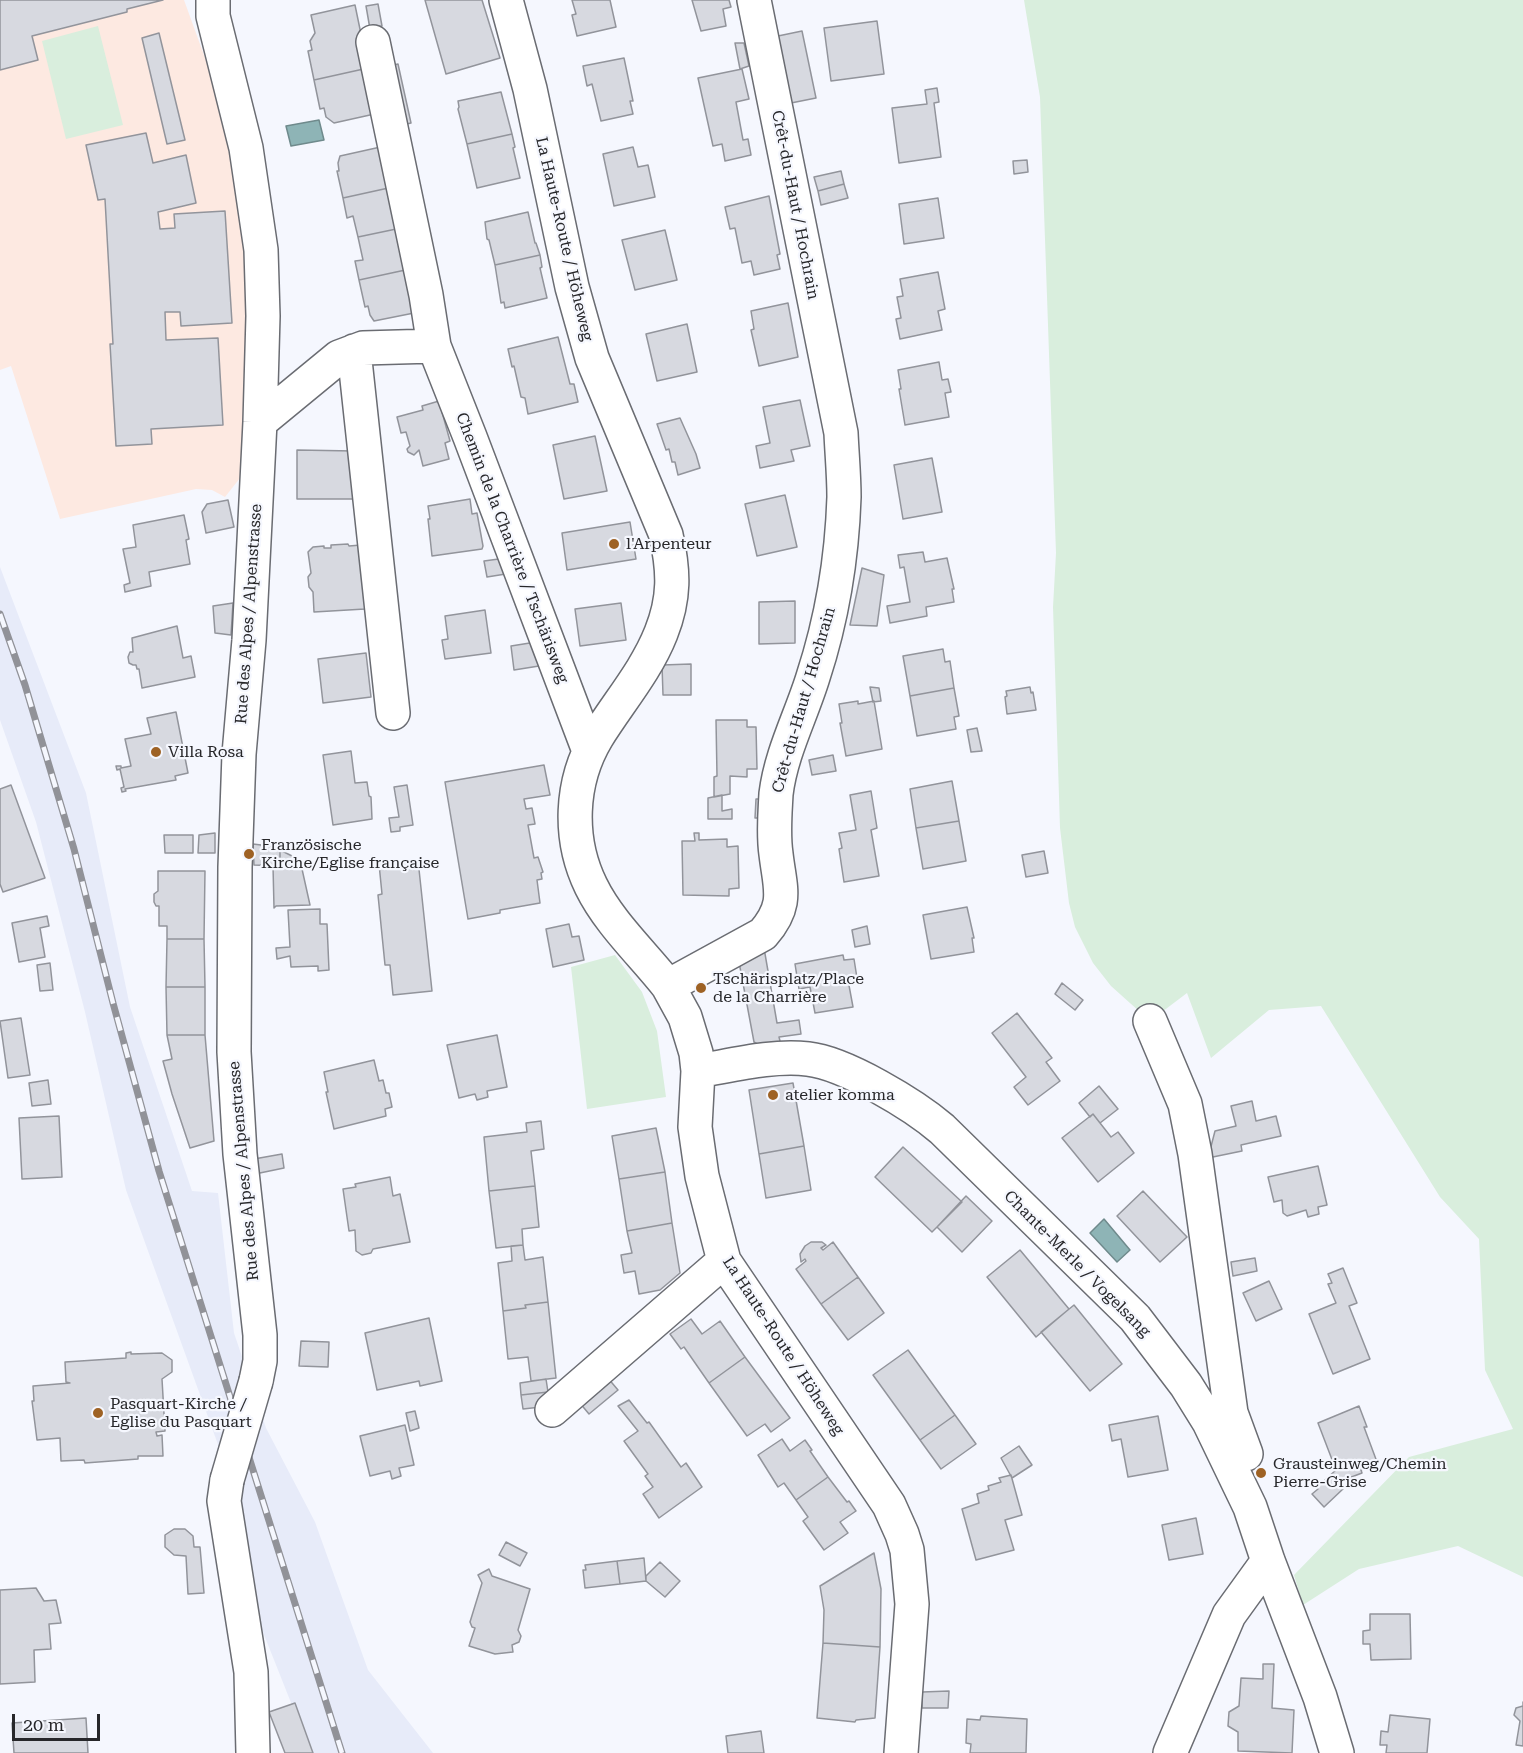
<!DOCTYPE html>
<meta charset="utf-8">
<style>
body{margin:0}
#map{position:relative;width:1523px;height:1753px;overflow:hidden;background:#f5f7fe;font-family:"Roboto Serif",serif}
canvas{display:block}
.scale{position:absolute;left:12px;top:1714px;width:88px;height:27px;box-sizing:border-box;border:3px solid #27272a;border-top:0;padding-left:8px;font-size:18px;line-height:21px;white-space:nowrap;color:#27272a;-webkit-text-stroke:4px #f5f7fe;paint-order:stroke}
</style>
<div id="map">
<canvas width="1523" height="1753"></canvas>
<div class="scale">20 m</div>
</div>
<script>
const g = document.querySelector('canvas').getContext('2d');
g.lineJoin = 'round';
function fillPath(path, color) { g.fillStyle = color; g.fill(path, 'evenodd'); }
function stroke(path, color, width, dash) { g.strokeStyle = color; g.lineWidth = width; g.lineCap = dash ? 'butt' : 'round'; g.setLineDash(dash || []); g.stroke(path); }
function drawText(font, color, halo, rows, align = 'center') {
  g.font = font + ' "Roboto Serif",serif'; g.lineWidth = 4.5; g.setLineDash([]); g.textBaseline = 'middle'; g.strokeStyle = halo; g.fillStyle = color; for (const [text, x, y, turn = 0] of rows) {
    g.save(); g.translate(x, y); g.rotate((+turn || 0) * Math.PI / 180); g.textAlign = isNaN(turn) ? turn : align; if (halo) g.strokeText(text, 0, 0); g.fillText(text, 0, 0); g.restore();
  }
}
fillPath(new Path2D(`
 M0 567 86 793 130 1007 192 1191 218 1193 234 1333 266 1428 315 1522 368 1670 433 1753H311L251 1602 242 1511 126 1190 85 1012 36 822 0 720Z`), '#e7ebf9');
fillPath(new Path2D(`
 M0 0H184L205 58 232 144 249 261 244 473 225 497 212 490 196 489 60 519 11 366 0 370Z`), '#fde9e1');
fillPath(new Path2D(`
 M1024 0H1523V1577L1458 1546 1359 1569 1303 1605 1294 1575 1409 1457 1513 1429 1485 1370 1479 1239 1440 1197 1321 1006 1269 1010 1211 1058 1187 993 1150 1021 1111 986 1093 963 1075 927 1069 903 1060 828 1053 607 1056 553 1040 97Z
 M98 26 123 125 66 139 42 41Z
 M615 955 642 992 657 1031 666 1097 587 1109 571 967Z`), '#d9eedd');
const water = new Path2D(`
 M319 120 324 140 291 146 286 126Z
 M1104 1219 1130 1250 1117 1262 1090 1233Z`);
fillPath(water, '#8eb4b6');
stroke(water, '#6f8a8c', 1.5);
const building = new Path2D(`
 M0 0H163L127 9V12L32 36 38 60 0 70Z
 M425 0H482L500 58 446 74Z
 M572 0H610L616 27 577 36 572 15 576 14Z
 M692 0H729L731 7 723 9 726 26 701 31Z
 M378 4 382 26 370 29 366 6Z
 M355 5 368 68 314 80 308 51 312 50 310 41 315 33 311 15Z
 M877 21 884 74 831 81 824 28Z
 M802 31 816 98 791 103 778 36Z
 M159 33 185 140 167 144 142 38Z
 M735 43H744L749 66 740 69Z
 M624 58 633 101H630L633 114 601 121 592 84 587 86 583 66Z
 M398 64 411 123 398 126 385 67Z
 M368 68 379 113 334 123 326 117 324 108 320 109 314 80Z
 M742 69 749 99 736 102 743 140 748 139 751 155 725 161 722 144 713 146 698 78Z
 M937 88 939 102 934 103 941 157 899 163 892 108 927 104 925 90Z
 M501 92 512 134 467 144 458 109 459 107 458 101Z
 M146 133 153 163 186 155 196 203 158 212 160 229 175 228 174 214 225 211 232 323 181 326 180 312H165L166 340 218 338 223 425 151 429 152 444 116 446 110 344H113L105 199 98 200 86 145Z
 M512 134 515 147 513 148 520 178 477 188 467 144Z
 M385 146 393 187 343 198 337 171H339L338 163 340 156Z
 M633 147 638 167 648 165 655 197 614 206 603 154Z
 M1027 160 1028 172 1014 174 1013 161Z
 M841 171 844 184 818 191 814 177Z
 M844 184 848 198 821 205 818 191Z
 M393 187 401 228 358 237 353 216 347 218 343 198Z
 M769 196 780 254 777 255 780 269 754 275 751 261 742 263 735 228 730 229 725 207Z
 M938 198 944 238 904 244 899 204Z
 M528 212 535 243H536L540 255 495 265 489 240 487 239 485 222Z
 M401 228 410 269 359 280 355 261 363 260 358 237Z
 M665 230 677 280 635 290 622 240Z
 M540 255 542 267 540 268 547 298 505 308 504 302 501 303 495 265Z
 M410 269 419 312 374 321 370 315 368 306 365 307 359 280Z
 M938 272 945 309 938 311 942 330 900 339 896 319 901 318 897 297 903 296 900 279Z
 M788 303 798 357 759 366 751 330 754 329 751 311Z
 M687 324 697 372 657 381 646 334Z
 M558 337 570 384H574L578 402 528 414 525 398 521 397 514 366 512 367 508 349Z
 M939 362 942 380 948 379 951 392 945 393 949 417 905 425 899 389H901L898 370Z
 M800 400 810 446 791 450 794 461 760 468 756 446 770 443 763 407Z
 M439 401 450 441 445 443 449 459 423 466 419 450 414 455 408 452 407 449 410 446 406 432 401 433 397 417 423 410 422 406Z
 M680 418 696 454 700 468 678 475 675 462H672L669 449 666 450 657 424Z
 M595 436 607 491 564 499 553 445Z
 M297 450 354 451 355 499H297Z
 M932 458 942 512 903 519 894 465Z
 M785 495 797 547 757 556 745 504Z
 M470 499 472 514 477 513 483 546 482 549 432 556 428 519H430L428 506Z
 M228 500 234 527 206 533 202 512 207 504Z
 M184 515 189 539 186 540 190 564 149 572 151 586 125 592 124 585 130 583 123 549 136 547 133 525Z
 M630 522 636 559 567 570 562 533Z
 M348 544 349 546 361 545 365 609 314 612 313 592 309 587 308 577 311 573 308 552 313 547 324 546V548H331V545Z
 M923 552 925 562 947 558 954 589H952L954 602 926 607 927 616 890 623 887 606 910 602 904 567 900 568 898 555Z
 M506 558 512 573 487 577 484 561Z
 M862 568 884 575 877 626 850 625Z
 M795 601V643L759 644V602Z
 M233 603 231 635 215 633 213 606Z
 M621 603 626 640 580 646 575 609Z
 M485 610 491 653 445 659 442 640 448 639 445 616Z
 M177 626 183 658 191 656 195 677 142 688 139 669H137L136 665H133L129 663 128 657 130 652H133L132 638Z
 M536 642 539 666 514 670 511 646Z
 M943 649 945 662 950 661 954 688 910 696 903 656Z
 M366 653 371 697 323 703 318 659Z
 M691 664V695H663L662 665Z
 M870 687 879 688 881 701 873 702Z
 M1030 687 1031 693 1033 692 1036 710 1007 714 1005 697 1007 696 1006 691Z
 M954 688 959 716 954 717 956 729 917 736 910 696Z
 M858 701V704L874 701 882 749 846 756 840 723H842L839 704Z
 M176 712 188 773 175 776 176 780 125 789 126 791 122 792 121 788 124 787 120 769 117 770 116 766H121V768L131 766 125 739 151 734 147 718Z
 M716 720H747V727H756L757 769H747V777L730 776V794L714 797V777L717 776Z
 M977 728 982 751 971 752 967 730Z
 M351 751 355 783 367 782 369 796 371 797 372 819 333 825 323 755Z
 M833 755 836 771 812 775 809 760Z
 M544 765 550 795 524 799 526 809 532 808 535 824 528 825 534 858 538 857 543 872 541 873 542 879 537 880 540 903 500 910V913L468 919 445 782Z
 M952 781 959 821 916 828 910 789Z
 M11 785 45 878 3 892 0 884V789Z
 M407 785 413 825 400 827V831L391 832 389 818 399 817 394 787Z
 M871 791 877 828 871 830 879 876 844 882 839 849 842 848 839 833 856 830 850 795Z
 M722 795V811L732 809V819H708V798Z
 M756 799H765L763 818H755Z
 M959 821 966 861 923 869 916 828Z
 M215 833V853H198L199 835Z
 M694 833H699V840L727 839V847L738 846 739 888 729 889V896L683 895 682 841H695Z
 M164 835H193V853H165Z
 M253 844 269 846 280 850V866L254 865Z
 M280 850 300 860 310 905 276 906 274 908 273 866H280Z
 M1044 851 1048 873 1026 877 1022 855Z
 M418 860 432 991 393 995 390 965H385L378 895 382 894 379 864Z
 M158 871H205L204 939H167V926H159V906H156L154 902V894L158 891Z
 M967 907 974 938H972L974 952 931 959 923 915Z
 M320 909V924H327L329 970 318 971V966L291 967 290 956 277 959 276 948 290 947 288 910Z
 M47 916 49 926 40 928 45 957 19 962 12 923Z
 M569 924 572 937 579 936 584 960 553 967 546 929Z
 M867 926 870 944 855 947 852 930Z
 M167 939H204L205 987H166Z
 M764 948 777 1023 799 1020 801 1034 779 1037 781 1045 765 1049 754 1042 739 962Z
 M843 955 844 960 854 959 857 978 848 980 853 1007 815 1013 810 987 799 989 795 964Z
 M50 963 53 990 40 991 37 965Z
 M1062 983 1083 1000 1075 1010 1055 994Z
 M166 987H205V1035H167Z
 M1017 1013 1052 1058 1046 1062 1060 1081 1028 1105 1014 1087 1026 1077 992 1033Z
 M21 1018 30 1075 8 1078 0 1021Z
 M167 1035H205L214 1141 190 1148 172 1094 163 1061 172 1059Z
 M497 1035 507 1087 487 1091 488 1097 477 1100 475 1094 459 1098 447 1045Z
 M374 1060 379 1081 383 1080 386 1093H389L392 1107 385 1109 386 1116 334 1129 326 1092H328L324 1072Z
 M48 1080 51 1104 32 1106 29 1083Z
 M793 1083 804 1146 759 1154 749 1090Z
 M1099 1086 1118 1109 1100 1123 1093 1114 1090 1117 1079 1103Z
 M1252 1101 1256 1121 1276 1116 1281 1136 1241 1145 1242 1151 1208 1158 1215 1131 1236 1126 1231 1106Z
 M1093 1114 1111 1137 1118 1132 1134 1153 1098 1182 1062 1138Z
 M59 1116 62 1177 22 1179 19 1118Z
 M541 1121 544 1149 531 1151 535 1186 489 1191 484 1137 527 1132 526 1123Z
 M656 1128 665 1172 619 1179 612 1136Z
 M804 1146 811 1190 766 1198 759 1154Z
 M903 1147 962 1202 932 1232 875 1177Z
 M282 1154 284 1168 255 1174 254 1159Z
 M1318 1166 1327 1205 1318 1207 1319 1214 1308 1217 1306 1210 1287 1216 1283 1213 1282 1200 1274 1202 1268 1177Z
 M665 1172 672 1223 627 1231 619 1179Z
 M390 1177 393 1196 400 1194 410 1242 373 1249 371 1253 362 1255 356 1251 355 1230 349 1231 343 1189 356 1187 355 1184Z
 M535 1186 539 1227 522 1229 523 1245 496 1248 489 1191Z
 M1143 1191 1187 1237 1160 1262 1117 1216Z
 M966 1196 992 1221 962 1252 937 1227Z
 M672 1223 680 1273 660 1290 639 1294 635 1271 624 1273 621 1255 632 1253 627 1231Z
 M811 1242H822L826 1245 821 1248 823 1250 833 1242 858 1277 821 1304 796 1269 806 1261 805 1259 801 1262 800 1254 805 1246Z
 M523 1245 525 1260 543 1257 548 1302 525 1305 526 1308 503 1311 498 1263 512 1261 511 1246Z
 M1020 1250 1069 1309 1036 1337 987 1277Z
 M1255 1258 1257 1271 1233 1276 1231 1262Z
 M1343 1268 1357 1303 1349 1306 1370 1359 1333 1374 1309 1314 1336 1303 1328 1284 1332 1283 1328 1274Z
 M858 1277 884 1313 848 1340 821 1304Z
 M1269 1281 1282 1309 1256 1321 1243 1293Z
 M548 1302 556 1378 531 1381 528 1357 508 1359 503 1311 526 1308 525 1305Z
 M1074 1305 1122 1364 1090 1391 1041 1332Z
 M429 1318 442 1381 420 1386 419 1381 377 1390 365 1333Z
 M691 1319 702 1334 720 1321 745 1357 709 1383 684 1347 681 1349 670 1334Z
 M301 1341 329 1342 328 1367 299 1366Z
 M908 1350 955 1415 920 1440 873 1375Z
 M131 1352V1354L162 1353 172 1360V1372L162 1379 165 1431 156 1432 157 1436 162 1435 163 1456H138V1459L85 1463 84 1460 61 1461 60 1438 37 1440 32 1401H34L33 1386 70 1383 66 1382 65 1362 126 1358V1353Z
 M745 1357 790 1418 771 1432 765 1424 747 1436 709 1383Z
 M607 1377 618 1390 589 1414 579 1402Z
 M546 1379 548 1392 521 1395 520 1383Z
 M548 1392 550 1406 523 1409 521 1395Z
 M629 1400 647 1423 649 1422 681 1467 686 1463 702 1487 659 1518 643 1494 653 1487 645 1476 648 1474 624 1441 638 1431 618 1406Z
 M1359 1406 1367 1427H1364L1377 1462 1361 1470 1362 1473 1341 1481 1344 1488 1324 1507 1312 1494 1318 1489 1317 1487 1336 1470 1318 1423Z
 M415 1411 419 1428 410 1431 406 1413Z
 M955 1415 976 1444 941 1469 920 1440Z
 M1158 1416 1168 1470 1128 1477 1121 1439 1112 1441 1109 1425Z
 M405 1425 414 1465 399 1468 401 1476 392 1479 390 1471 370 1476 360 1436Z
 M782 1439 790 1451 805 1440 812 1450 810 1451 828 1477 796 1500 784 1483 778 1487 758 1455Z
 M1019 1446 1032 1465 1012 1478 1001 1458Z
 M1011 1475 1022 1515 1005 1520 1014 1550 976 1560 962 1509 979 1503 977 1494 989 1490 988 1486 1001 1482 999 1478Z
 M828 1477 847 1502 849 1501 856 1511 840 1522 848 1533 824 1550 803 1521 808 1517 796 1500Z
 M1196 1518 1203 1554 1169 1560 1162 1525Z
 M174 1529H185L193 1536 194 1547H200L204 1593 188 1594 186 1556 174 1555 165 1547V1535Z
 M506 1542 527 1553 520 1566 499 1555Z
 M874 1553 881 1589 880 1647 823 1643 824 1610 820 1586Z
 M644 1558 646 1581 620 1584 617 1561Z
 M617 1561 620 1584 585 1588 583 1570H586L585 1565Z
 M660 1562 680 1581 665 1597 646 1581V1576Z
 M489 1569 492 1576 530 1589 518 1630 521 1636 519 1642 512 1645 513 1652 495 1654 469 1646 475 1628 472 1627 470 1622 482 1583 478 1575Z
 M36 1588 44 1601 56 1600 61 1623 49 1624 51 1649 34 1650 35 1682 0 1684V1590Z
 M1370 1614H1410L1411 1659 1371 1660 1370 1644H1363V1631L1370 1630Z
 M823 1643 880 1647 875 1718 856 1720 855 1722 817 1718Z
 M1263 1664H1274L1272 1708 1294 1710 1292 1753 1238 1751V1732L1228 1726 1229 1712 1239 1706 1241 1678 1263 1679Z
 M949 1691 948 1708H922V1692Z
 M1523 1702V1746L1516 1745 1520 1721 1514 1715 1516 1708 1523 1706Z
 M295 1703 313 1753H285L269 1712Z
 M1390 1715 1430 1719 1427 1753H1386L1387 1745H1380L1381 1731 1388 1732Z
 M981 1716 1027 1719 1026 1753H970L971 1744 966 1743 967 1719 980 1720Z
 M86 1718 88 1753H14L12 1723Z
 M761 1731 764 1753H728L726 1736Z`);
fillPath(building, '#d7d9e0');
stroke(building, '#92949b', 1.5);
const minor = new Path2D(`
 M213 0V16L246 148 261 250 263 316 260 422 249 640 239 754 235 867 234 1052 240 1154 260 1335V1361L256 1381
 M506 0 530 89 572 287 592 358 666 535C674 571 675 598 661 633 646 671 618 703 597 737 570 782 568 839 591 886 609 923 643 954 668 986L685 1017 696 1053 698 1071 695 1127 702 1176 724 1261 889 1505 902 1534 907 1550 912 1604 901 1753
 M373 42 426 295 434 346
 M354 351 393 713
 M260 422 339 357 363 348 434 346 470 437 589 751
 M668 986 763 934C789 904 780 889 776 854 773 834 775 814 776 794 781 753 801 716 813 677 832 619 842 558 844 497 844 476 842 455 841 433L754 0
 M1150 1021 1185 1104 1195 1154 1231 1413 1246 1454
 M698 1071C734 1065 772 1055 808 1059 845 1063 914 1105 942 1129L1135 1318 1186 1385 1209 1422 1250 1507 1268 1561 1320 1697 1337 1753
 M552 1410 724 1261
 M227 1480 224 1501 251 1672 253 1753
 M1170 1753 1229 1615 1268 1561`);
stroke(minor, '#6a6c72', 36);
stroke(minor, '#fff', 33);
const rail = new Path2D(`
 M0 614 25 685 74 849 113 1003 159 1171 342 1753`);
stroke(rail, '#919298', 7);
stroke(rail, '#f5f7fe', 4.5, [14]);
const minorBridge = new Path2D(`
 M227 1480 256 1381`);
stroke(minorBridge, '#6a6c72', 36, []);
stroke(minorBridge, '#fff', 33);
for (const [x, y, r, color] of [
 [614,544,6,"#9e6224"],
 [156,752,6,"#9e6224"],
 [249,854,6,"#9e6224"],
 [701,988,6,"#9e6224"],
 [773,1095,6,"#9e6224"],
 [98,1413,6,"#9e6224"],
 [1261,1473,6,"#9e6224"]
]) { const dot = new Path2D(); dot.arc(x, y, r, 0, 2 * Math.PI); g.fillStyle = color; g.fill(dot); stroke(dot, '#f5f7fe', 2); }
drawText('16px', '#27272a', '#f5f7fe', [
 ["Crêt-du-Haut / Hochrain",795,205,79],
 ["La Haute-Route / Höheweg",564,239,77],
 ["Chemin de la Charrière / Tschärisweg",512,548,69],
 ["Rue des Alpes / Alpenstrasse",249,614,-86],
 ["Crêt-du-Haut / Hochrain",804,700,-74],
 ["Rue des Alpes / Alpenstrasse",244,1171,-95],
 ["Chante-Merle / Vogelsang",1077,1264,45],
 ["La Haute-Route / Höheweg",783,1346,57]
]);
drawText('16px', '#27272a', '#f5f7fe', [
 ["l'Arpenteur",626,544],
 ["Villa Rosa",168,752],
 ["Französische",261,845],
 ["Kirche/Eglise française",261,863],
 ["Tschärisplatz/Place",713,979],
 ["de la Charrière",713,997],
 ["atelier komma",785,1095],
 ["Pasquart-Kirche /",110,1404],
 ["Eglise du Pasquart",110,1422],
 ["Grausteinweg/Chemin",1273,1464],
 ["Pierre-Grise",1273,1482]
], 'left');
</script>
